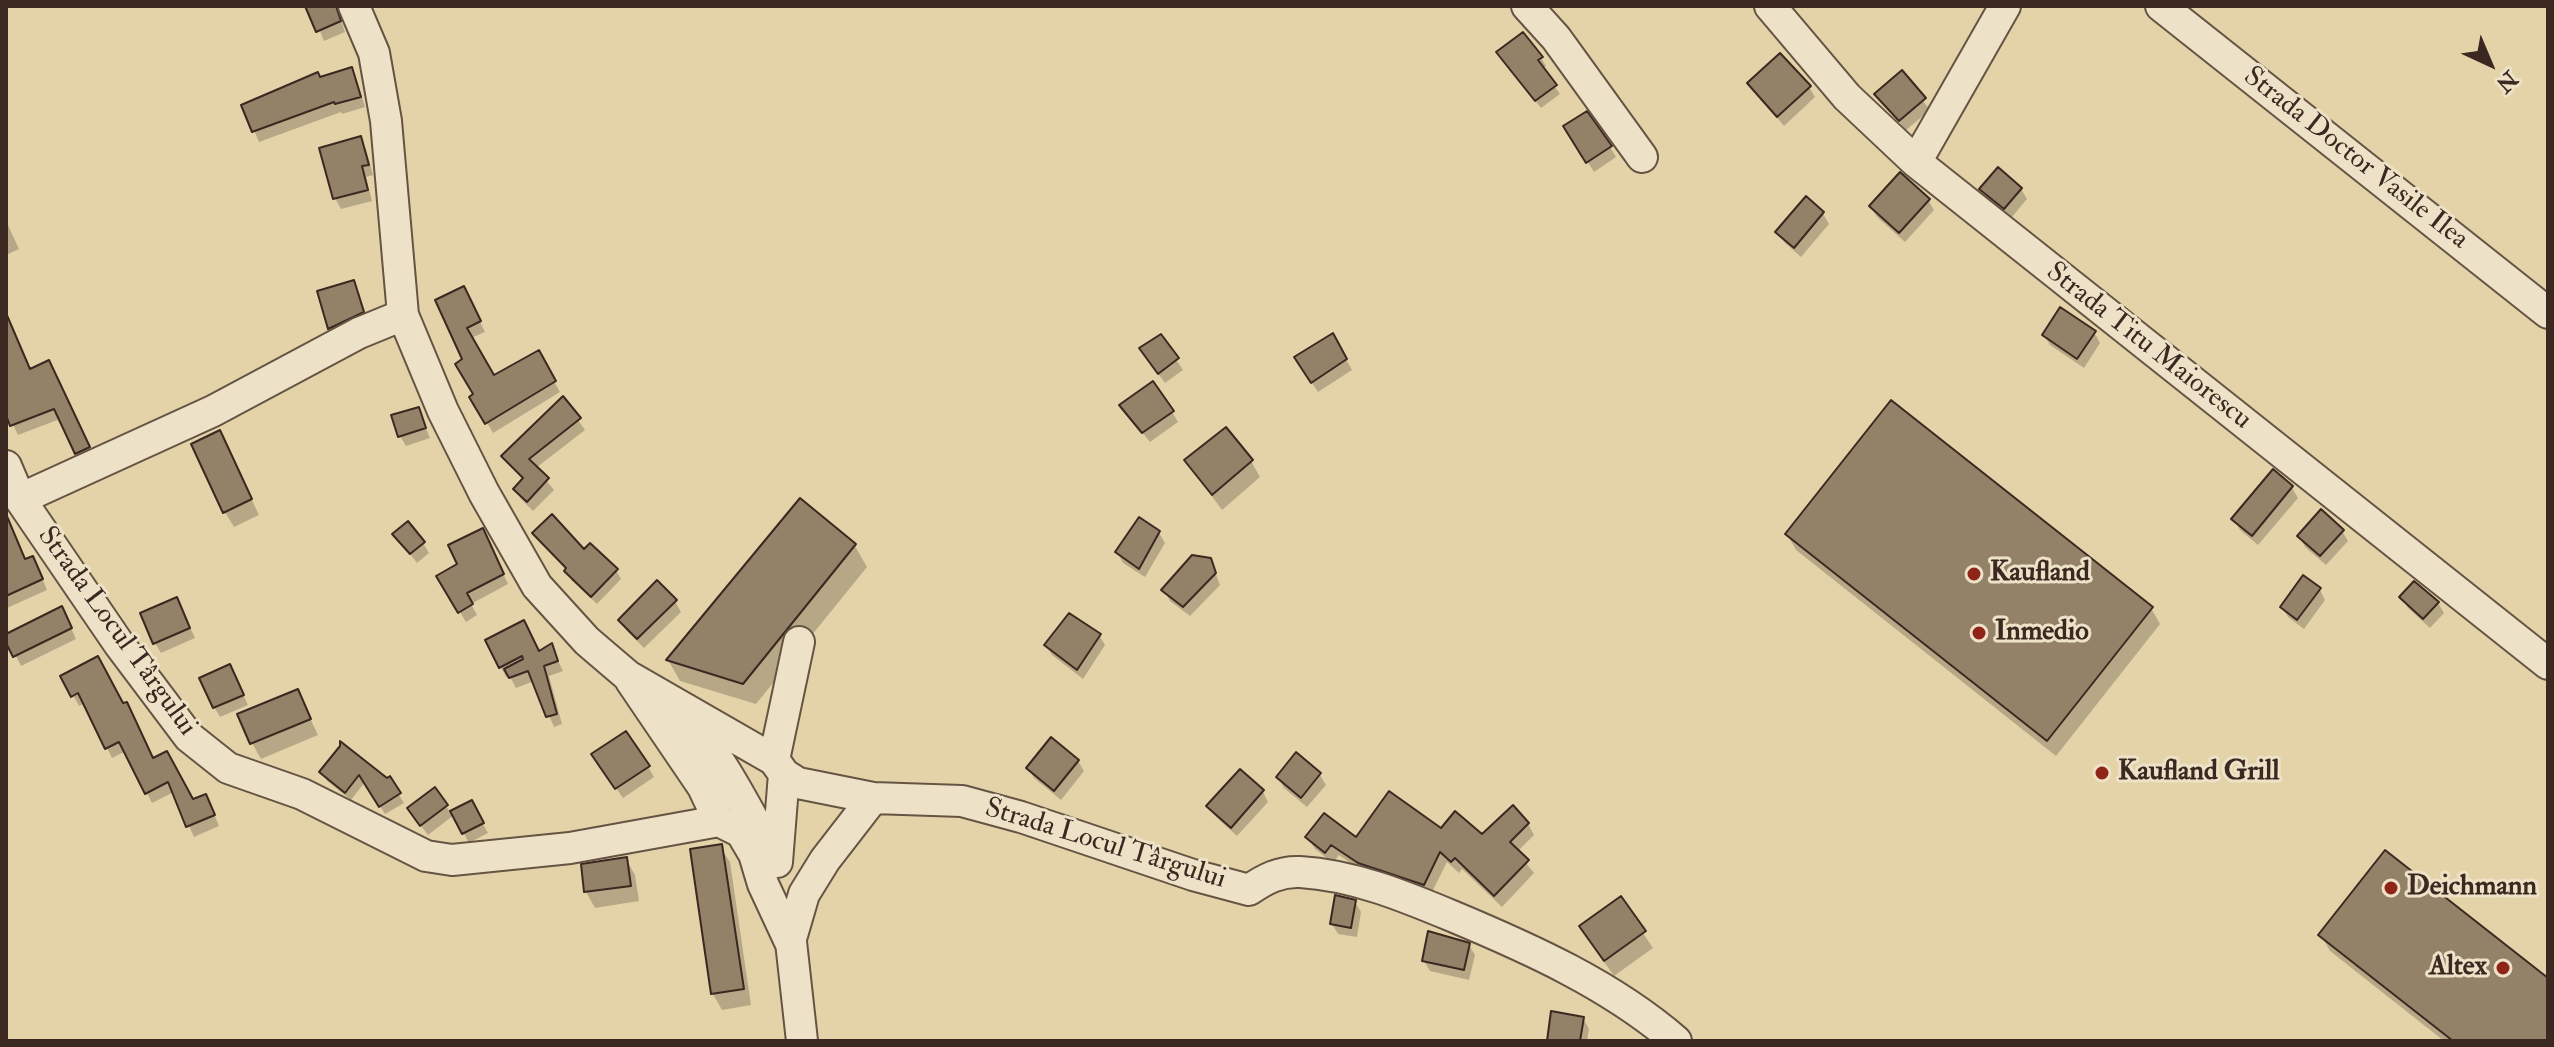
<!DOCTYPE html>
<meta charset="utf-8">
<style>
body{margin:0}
#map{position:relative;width:2554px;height:1047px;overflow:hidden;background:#e4d3a9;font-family:"IM FELL Double Pica",serif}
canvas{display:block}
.frame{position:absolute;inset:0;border:8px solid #3b2921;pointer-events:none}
.north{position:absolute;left:2450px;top:24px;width:80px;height:80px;-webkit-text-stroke:6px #ede2c7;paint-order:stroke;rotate:136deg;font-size:22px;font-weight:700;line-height:32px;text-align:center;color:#3b2921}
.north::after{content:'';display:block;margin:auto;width:28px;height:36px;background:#3b2921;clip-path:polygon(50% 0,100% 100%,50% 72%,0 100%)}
</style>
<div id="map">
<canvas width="2554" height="1047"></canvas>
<div class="frame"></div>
<div class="north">N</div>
</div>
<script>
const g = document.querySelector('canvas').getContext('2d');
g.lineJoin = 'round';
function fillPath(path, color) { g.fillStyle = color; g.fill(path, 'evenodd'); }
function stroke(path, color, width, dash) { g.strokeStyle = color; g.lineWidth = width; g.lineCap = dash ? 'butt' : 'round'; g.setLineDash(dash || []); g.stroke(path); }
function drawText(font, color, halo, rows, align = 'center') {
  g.font = font + ' "IM FELL Double Pica",serif'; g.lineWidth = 6; g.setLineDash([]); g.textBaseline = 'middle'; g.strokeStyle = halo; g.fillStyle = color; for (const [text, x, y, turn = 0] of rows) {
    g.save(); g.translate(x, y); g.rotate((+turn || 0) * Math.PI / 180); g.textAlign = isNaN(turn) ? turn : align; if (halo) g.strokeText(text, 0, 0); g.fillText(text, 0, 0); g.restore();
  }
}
fillPath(new Path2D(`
 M310 6H336L345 32 324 41Z
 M1541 58 1546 66 1542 69 1560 94 1541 108 1503 60Z
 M352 69 357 80 365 107 342 114 341 112 259 142 244 106Z
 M1902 73 1930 110 1906 130 1876 95Z
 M1749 84 1809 87 1815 97 1784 126Z
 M1566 127 1610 147 1616 157 1594 172Z
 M360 139 366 149 373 175 366 177 372 201 341 209 335 198 322 149Z
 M1982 189H2021L2027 199 2011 218 1987 200Z
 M1806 199 1823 214 1829 224 1801 257 1784 242 1778 232Z
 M1928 200 1934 210 1905 242 1877 217 1871 207Z
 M6 221 19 249 6 255Z
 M353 282 359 292 368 322 336 338 330 328 320 292Z
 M469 299 485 332 471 338 493 378 538 353 560 392 493 433 472 397 475 395 465 360 437 301Z
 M2094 332 2100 343 2084 368 2050 345 2044 335Z
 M1333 336 1352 370 1318 392 1302 368Z
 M1161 337 1183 370 1165 383 1147 359Z
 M6 338 31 371 54 372 94 458 82 464 60 419 18 435 6 410Z
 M563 399 585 430 536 468 554 490 533 511 521 499 515 489 523 480 504 456Z
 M418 409 430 438 406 446 400 436Z
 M1172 412 1178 422 1150 442 1128 415Z
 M228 449 259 515 234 527 225 512Z
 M1186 461H1251L1260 477 1222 510Z
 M2292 488 2298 498 2258 545 2240 530 2234 519Z
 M800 500 855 546 867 567 756 704 680 681 668 660Z
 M8 522 26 561 38 568 47 590 7 608Z
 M483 531 508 584 471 604 477 615 466 622 439 577 460 564Z
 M2342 531 2348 541 2326 565 2305 547 2299 536Z
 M535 533 584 552 616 570 621 579 597 604 571 580 567 570Z
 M1159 533 1165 543 1145 577 1123 563 1117 552Z
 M395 534 423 543 429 553 417 563Z
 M1787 534 2151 608 2160 624 2056 756 1796 550Z
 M1210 559 1220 585 1190 616 1170 601 1164 590Z
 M2320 590 2325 600 2304 629 2288 617 2282 607Z
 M2402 598 2438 603 2444 613 2430 628 2408 608Z
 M675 601 681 612 644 648 626 630 620 620Z
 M182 610 195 638 161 653 155 643Z
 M67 619 76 639 21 666 6 636Z
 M1099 635 1105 645 1083 679 1052 655 1046 645Z
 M487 641 538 653 551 646 563 671 549 676 562 724 554 727 534 681 516 688 509 675 506 677Z
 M63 677 192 802 211 807 219 826 194 837 174 792 152 803 126 751 112 758 85 703 79 706Z
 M235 677 248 705 220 717 214 707Z
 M297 691 318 735 261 759 252 743Z
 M342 746 387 781 389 779 404 803 385 814 365 782 351 800 327 781 322 772Z
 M1296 755 1320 775 1326 785 1307 807 1284 788 1278 777Z
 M1078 761 1084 771 1061 800 1034 778 1028 768Z
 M600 765 648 767 654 777 623 798Z
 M434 790 451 813 471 803 488 833 469 843 454 815 428 835 415 818Z
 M1263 792 1268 802 1237 836 1215 816 1209 806Z
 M1528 824 1534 835 1517 852 1534 873 1502 907 1462 869 1459 873 1447 862 1430 896 1367 875 1339 855 1333 863 1315 849 1308 838 1356 840 1441 830 1482 837Z
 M720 847 730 862 751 1005 722 1010 713 994 692 851Z
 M626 859 635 875 639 901 595 908 586 892 583 866Z
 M1620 899 1653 948 1614 976 1590 942Z
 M1355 902 1361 912 1357 937 1338 934 1332 924Z
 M2321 935 2548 980V1041H2444L2330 951Z
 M1469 945 1475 955 1469 980 1430 971 1424 961Z
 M1583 1018 1589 1029 1587 1041H1549Z`), '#0003');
const building = new Path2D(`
 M305 6H336L341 21 316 32Z
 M1523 32 1543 57 1538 60 1557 85 1535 101 1496 52Z
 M1780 53 1811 86 1777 117 1747 83Z
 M352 67 361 97 335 104 334 102 252 132 241 105 318 72 320 77Z
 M1902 70 1926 98 1899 121 1874 94Z
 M1587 111 1612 146 1586 163 1563 126Z
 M361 136 369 165 362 166 368 190 333 199 319 148Z
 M1998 167 2022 188 2004 209 1979 189Z
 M1900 172 1930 199 1899 233 1869 206Z
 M1806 196 1824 212 1794 248 1775 232Z
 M354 280 364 312 328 329 317 291Z
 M464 286 481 321 467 328 494 375 539 350 556 381 485 424 469 397 473 394 455 364 462 359 435 300Z
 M2060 307 2096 331 2077 359 2042 335Z
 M6 313 30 369 49 360 90 447 75 454 54 409 10 426 6 415Z
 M1333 333 1347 359 1311 383 1294 357Z
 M1161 334 1179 358 1158 374 1139 348Z
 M1153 381 1174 411 1142 433 1119 405Z
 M563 396 581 418 529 459 549 478 527 502 513 489 523 478 501 456Z
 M1891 400 2153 607 2047 741 1785 534Z
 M419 407 426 428 398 437 391 415Z
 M1226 427 1253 460 1212 495 1184 460Z
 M220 430 252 499 223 513 191 444Z
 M2273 469 2293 486 2252 536 2231 519Z
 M800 498 856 544 743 684 666 660Z
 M2321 509 2344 530 2320 556 2297 536Z
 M6 514 25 559 33 556 43 579 6 596Z
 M552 514 584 549 590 543 618 569 591 597 564 571 566 568 532 533Z
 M1139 517 1160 531 1139 569 1115 552Z
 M408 521 425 542 410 554 392 534Z
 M483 528 504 574 467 593 473 604 458 613 436 576 457 564 448 545Z
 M1192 555 1211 558 1216 573 1183 607 1161 590Z
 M2303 575 2321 588 2297 620 2280 607Z
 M657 580 677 600 637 639 618 620Z
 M2414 581 2439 602 2423 619 2399 597Z
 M177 597 190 628 153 644 140 613Z
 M62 606 72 628 13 657 6 643V634Z
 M1069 613 1101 634 1077 670 1044 645Z
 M524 620 539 651 552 643 558 661 544 666 557 714 546 717 528 671 509 678 504 669 523 659 522 656 499 668 485 640Z
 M98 656 123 703 127 702 153 758 167 751 193 799 206 794 215 815 186 827 168 782 145 794 119 742 105 749 78 693 71 697 60 676Z
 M230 664 244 695 213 708 199 678Z
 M298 689 311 719 250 744 237 714Z
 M626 731 650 766 615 789 591 754Z
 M1051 737 1079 760 1054 791 1026 768Z
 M340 741 387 778 390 776 401 793 379 807 359 775 345 793 319 772 340 746Z
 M1296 752 1321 773 1301 798 1276 777Z
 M1240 769 1264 790 1231 828 1206 806Z
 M435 787 448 805 420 826 407 808Z
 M1389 791 1441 828 1455 811 1482 834 1513 805 1529 823 1510 842 1529 860 1494 896 1455 858 1451 862 1440 852 1424 885 1358 863 1331 845 1325 853 1305 837 1324 813 1356 837Z
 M472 800 484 823 462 834 450 811Z
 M722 844 744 989 711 994 690 849Z
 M2385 850 2548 978V1041H2453L2318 935Z
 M627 857 631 886 584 892 581 864Z
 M1335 895 1356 900 1351 928 1330 924Z
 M1621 896 1646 931 1604 961 1579 926Z
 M1428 931 1470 943 1464 970 1422 961Z
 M1551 1011 1584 1017 1580 1041H1547Z`);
fillPath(building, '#938168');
stroke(building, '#3b2921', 2);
const minor = new Path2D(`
 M354 6 374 53 386 121 403 315 443 411 484 493 537 586 587 641 628 676 774 760 784 774 798 783 873 798 962 801 1021 817 1193 875 1249 890C1265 879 1280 871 1300 872 1353 875 1404 896 1452 916 1531 949 1611 985 1676 1041
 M1527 6 1556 38 1642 157
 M1770 6 1847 97 1916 162 2548 664
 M2161 6 2548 313
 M1916 162 2005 6
 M6 466 20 499 119 644 189 737 228 768 302 794 426 856 452 860 570 848 719 821 741 832 754 854 763 884 790 942
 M20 499 213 411 359 333 403 315
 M631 681 703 787 719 821
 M683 718C718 749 743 803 767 844
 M774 760 799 642
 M777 862 784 774
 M789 924 802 1041
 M790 942 804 894 825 860 873 798`);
stroke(minor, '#655443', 34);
stroke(minor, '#ede2c7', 30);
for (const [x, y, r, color] of [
 [1974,574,8,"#8f2418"],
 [1979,633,8,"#8f2418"],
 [2102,773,8,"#8f2418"],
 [2391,888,8,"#8f2418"],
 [2503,968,8,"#8f2418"]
]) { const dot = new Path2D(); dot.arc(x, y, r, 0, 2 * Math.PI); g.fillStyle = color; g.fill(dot); stroke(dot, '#ede2c7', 3); }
drawText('28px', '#3b2921', '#ede2c7', [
 ["Strada Doctor Vasile Ilea",2355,159,38],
 ["Strada Titu Maiorescu",2148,347,38],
 ["Strada Locul Târgului",116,632,54],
 ["Strada Locul Târgului",1105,845,17]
]);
drawText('bold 28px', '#3b2921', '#ede2c7', [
 ["Kaufland",1990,574],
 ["Inmedio",1995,633],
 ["Kaufland Grill",2118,773],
 ["Deichmann",2407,888],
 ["Altex",2487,968,"right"]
], 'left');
</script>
